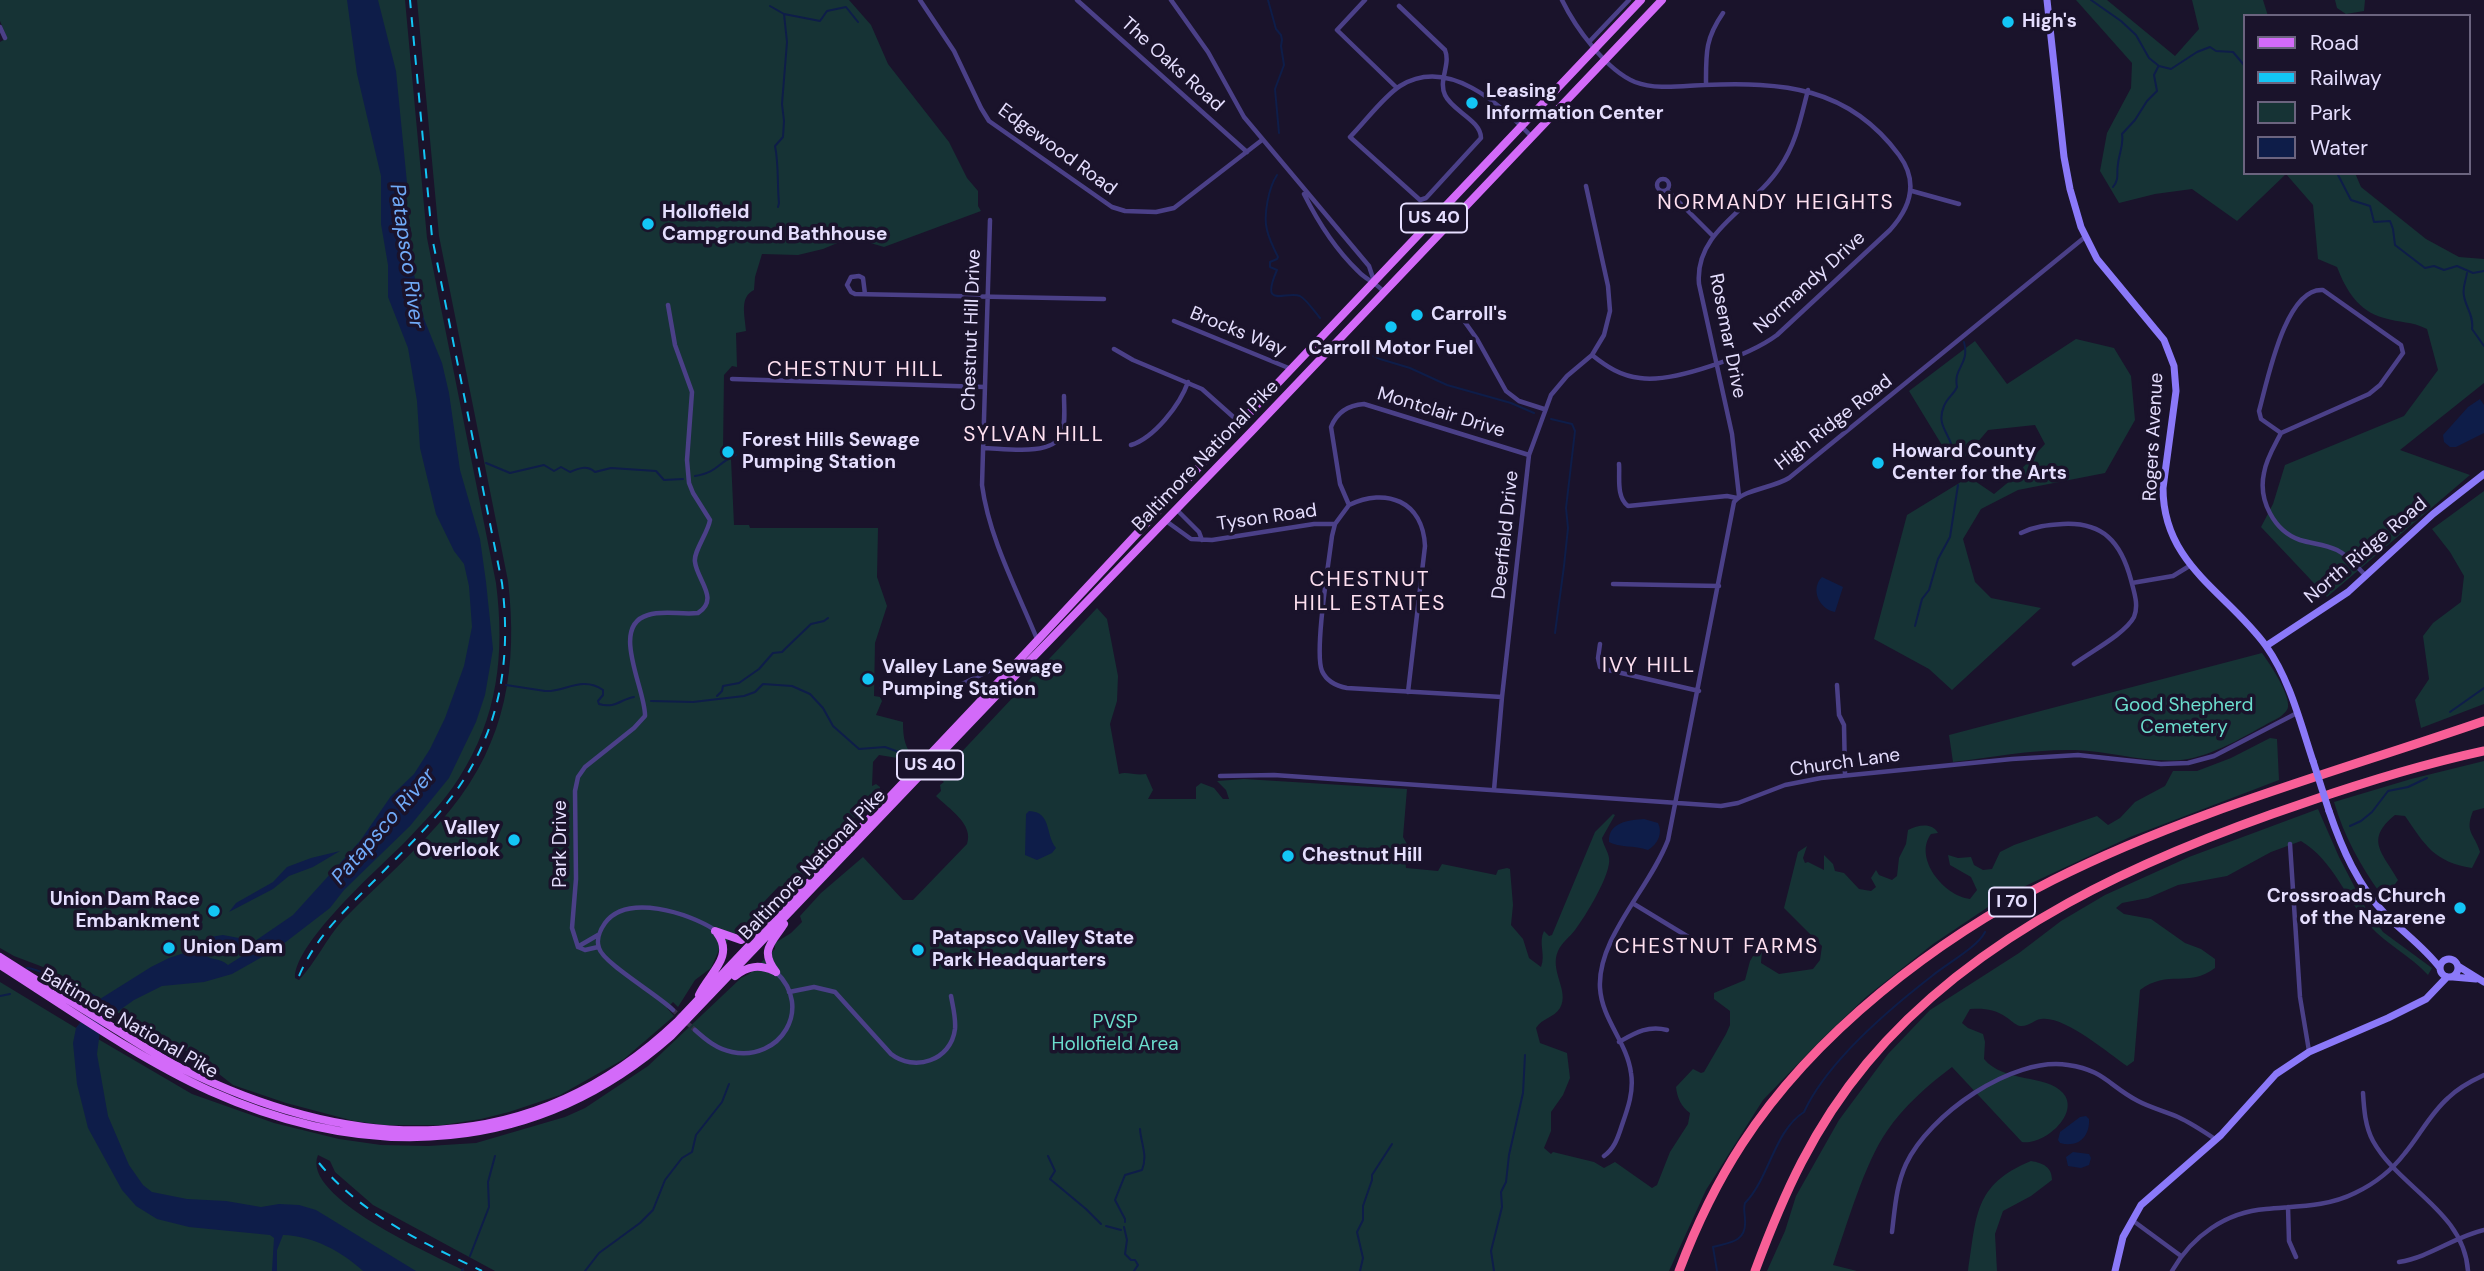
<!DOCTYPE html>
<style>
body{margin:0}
#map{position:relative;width:2484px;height:1271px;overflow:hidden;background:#1a132b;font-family:"DM Sans",sans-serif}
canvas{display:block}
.legend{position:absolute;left:2243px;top:14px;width:228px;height:161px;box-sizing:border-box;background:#1a132b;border:2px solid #6b647f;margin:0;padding:9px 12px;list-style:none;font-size:21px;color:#e5defe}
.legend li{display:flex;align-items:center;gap:14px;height:35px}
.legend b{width:35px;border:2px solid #6b647f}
</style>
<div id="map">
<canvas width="2484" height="1271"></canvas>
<ul class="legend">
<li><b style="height:9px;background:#d36af9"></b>Road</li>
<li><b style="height:9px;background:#13c5f5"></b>Railway</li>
<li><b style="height:19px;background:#163335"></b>Park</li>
<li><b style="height:19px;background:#0e1d49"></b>Water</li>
</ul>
</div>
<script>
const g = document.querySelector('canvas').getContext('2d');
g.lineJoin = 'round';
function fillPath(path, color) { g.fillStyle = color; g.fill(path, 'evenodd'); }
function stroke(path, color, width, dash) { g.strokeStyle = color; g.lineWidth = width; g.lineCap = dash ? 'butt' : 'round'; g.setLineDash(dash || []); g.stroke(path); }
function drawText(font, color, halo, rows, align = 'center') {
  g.font = font + ' "DM Sans",sans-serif'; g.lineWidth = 7; g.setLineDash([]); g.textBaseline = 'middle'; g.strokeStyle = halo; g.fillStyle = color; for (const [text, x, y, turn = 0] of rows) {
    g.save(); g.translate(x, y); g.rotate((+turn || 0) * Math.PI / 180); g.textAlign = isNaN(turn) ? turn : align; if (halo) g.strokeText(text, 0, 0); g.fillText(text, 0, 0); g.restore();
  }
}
fillPath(new Path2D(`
 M0 0H405L427 238 496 583C505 654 498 717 459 778 444 802 424 822 404 843 379 868 294 943 295 978L299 980C316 962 326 939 343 920 379 883 419 849 451 809 506 741 518 666 508 581L439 236 417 0H849L871 25 888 64 949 142 967 178 978 191V206L981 211 884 247 867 242 842 241 823 249 798 255 762 254 755 277 754 290C739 297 745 316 746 331L736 333 737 367 732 366 724 375 723 451 731 459 734 525H749L750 528H878L877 577 887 606 875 643 874 696 880 697 882 701 876 715 903 722C903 739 905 748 916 761L879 755 873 762 872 786 876 784 880 787C879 805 862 808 853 820L855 826 798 885 784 888 779 886 761 905 769 908C759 919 751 936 735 933L719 950 711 968 695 980 678 1007 673 1002 667 1008 674 1016 624 1059 560 1095 509 1112 481 1119 443 1125H384L354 1121 286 1103 233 1085 196 1056 136 1026 117 1012 100 1031 98 1039 192 1094 274 1123 339 1139 381 1145 428 1146 476 1143 565 1117 585 1108 648 1066 741 978 749 974 775 949V943L791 933 802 922 800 916 821 893 863 857 903 900H913L967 844C974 824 949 809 936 796L941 791 940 785 944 782 938 777 1097 608 1107 619 1118 676 1117 701 1110 724 1119 774C1127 771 1135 776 1146 774L1153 790 1148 799H1196V787L1201 783 1214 788 1223 799H1229L1226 790 1217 781 1244 779 1407 789 1403 837 1407 844 1405 856 1406 868 1438 871 1442 864 1496 875 1498 870 1507 868 1510 869 1513 905 1511 925 1523 939 1529 958 1541 967C1546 955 1538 943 1544 931L1549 936 1552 935 1595 832 1613 814 1615 815 1602 838C1603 845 1608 851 1609 858 1612 873 1585 917 1575 930 1570 937 1562 942 1558 951 1549 971 1570 991 1560 1008 1554 1018 1542 1018 1536 1028L1540 1043 1567 1053 1570 1078 1563 1095 1551 1112V1131L1544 1148 1551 1154 1553 1152 1594 1162 1604 1168 1615 1162 1652 1188 1657 1185 1670 1152 1688 1124 1690 1113C1681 1107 1677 1097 1676 1087L1693 1069 1701 1073 1704 1072 1726 1034 1730 1025V1011L1714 999V993L1745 980 1750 961 1756 951 1762 950 1761 963 1779 974 1813 969 1820 960 1822 946 1784 908 1798 852 1807 846 1803 858 1805 863 1808 862 1824 870V855L1833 864 1835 871 1844 873 1859 889 1871 891 1876 887 1871 878 1876 870 1879 875 1892 880 1897 876 1899 858 1906 844 1908 830C1918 825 1932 822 1938 833L1931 834C1913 858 1944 896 1970 899L1977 890 1971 877 1950 865 1948 855 1958 858 1971 857 1974 865 1983 870 1992 869 2000 852 2014 845 2097 816 2108 825 2120 818 2135 802 2165 786 2173 771H2197L2231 758 2270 738 2277 739 2279 780 2130 837 2006 895 1933 944 1866 997 1822 1039 1763 1100 1706 1190 1669 1271H495L373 1205 335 1172 330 1161 318 1155C300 1197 434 1255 465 1271H0V982L76 1028 98 1001 43 967 14 956 0 948V42L7 38 0 21Z
 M2076 0H2107L2175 56 2199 29 2192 0H2263L2268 16H2244V173H2355L2361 187 2426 239 2459 257 2484 259V383L2400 450 2470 475 2327 597 2261 527 2273 504 2285 465 2404 416 2438 370 2427 329C2411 321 2400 323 2384 318 2358 311 2346 290 2337 267L2318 259 2313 205 2286 174 2237 221 2192 189 2155 194 2119 203 2100 171 2107 133 2131 88 2132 63Z
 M2335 0H2365L2364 11 2346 14 2337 8Z
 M2076 339 2114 348 2131 376 2135 420 2105 473 2018 490 1981 509 1963 539 1975 582 1991 598 2041 608 1952 690 1929 669 1874 639 1907 515 1969 477 1994 494 2011 480 2045 444 2035 425 1988 430 1965 457 1951 460 1909 391 1975 341 2007 384Z
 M2484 491V704L2421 728 2415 700 2429 679 2423 636 2433 623 2461 602 2464 576 2450 552 2432 529Z
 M2262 653C2270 664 2290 694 2288 707 2287 712 2283 714 2280 717 2251 732 2220 753 2188 759 2151 765 2112 751 2075 750 2035 749 1993 757 1953 762L1949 735Z
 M2484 761V808L2473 811C2464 833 2475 834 2480 852L2472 868C2434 862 2425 845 2405 816L2395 815C2364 840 2383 853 2398 880L2390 891 2380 893C2360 865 2344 836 2334 802L2411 779Z
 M2318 809 2339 857 2365 907 2383 932 2432 968 2428 975C2411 956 2387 945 2370 926 2345 898 2334 861 2301 841L2271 852 2227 876 2178 885 2148 898 2122 903 2116 908 2124 914 2151 919 2185 943 2201 949 2215 959V968C2189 988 2168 969 2140 990L2134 1061 2127 1066C2108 1053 2064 1015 2041 1019 2033 1020 2029 1027 2020 1026 2015 1025 2011 1020 2006 1017 1994 1009 1984 1008 1970 1009L1962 1023 1968 1028 1983 1034 1985 1042 1984 1059C2004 1083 2046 1074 2063 1093 2081 1114 2043 1146 2022 1142L1952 1067C1928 1085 1904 1106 1887 1131 1864 1164 1847 1225 1833 1265L1857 1271H1767L1785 1231 1796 1196 1839 1120 1888 1054 1930 1010 2019 953 2061 921 2105 895 2189 857Z
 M2031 1161C2043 1163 2052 1167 2052 1180L2031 1196 2003 1211 1995 1234 1997 1271H1968C1977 1216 1973 1185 2031 1161Z`), '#163335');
fillPath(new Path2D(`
 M347 0H378L396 71 407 183 405 219 412 265 424 319 442 363 449 393 460 470 480 539 486 582 493 649 485 695 476 722 449 778 410 826 344 890 330 908 278 948 232 974 204 982 162 986 134 1000 110 1017 100 1031 97 1054 108 1116 129 1165 143 1185 152 1192 187 1199 226 1201 261 1207 279 1204 299 1205 316 1210 416 1271H363C341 1251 313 1236 283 1235L277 1250V1271H272L274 1238 270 1235 189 1227 157 1219 136 1206 122 1190 88 1128 77 1084 73 1043 76 1028 100 999 151 967 169 958 196 949 210 937 223 935 255 941 293 915 360 841 391 796 414 774 430 749 445 718 464 666 472 627 469 586 464 564 454 551 436 514 420 448 417 401 408 348 388 297V265L381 224V176L357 74ZM222 944 227 947 231 944 241 946 247 953 228 965C219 957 212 961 205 955L210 949Z
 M2480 399 2484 405V433L2456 447H2450L2444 442 2443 435 2468 407Z
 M1822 577 1843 587 1835 612C1819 609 1810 589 1822 577Z
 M1029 811C1052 812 1045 834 1056 848L1052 853 1037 860 1025 855 1026 814Z
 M1644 819 1658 823C1663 833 1658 844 1648 850 1634 845 1619 848 1609 842 1608 822 1629 820 1644 819Z
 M340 851 313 867 289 876 273 889 229 912 236 903 273 882 287 867 311 858Z
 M2080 1117 2086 1116 2089 1119C2090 1137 2078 1148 2060 1143L2058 1140 2060 1132Z
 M2073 1152 2089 1154 2091 1158 2089 1165 2081 1168 2068 1166 2066 1157Z`), '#0e1d49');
stroke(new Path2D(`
 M1268 0 1276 29 1281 35 1282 40 1281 46 1284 65 1275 89 1279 133
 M2091 0 2121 21 2136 35 2149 58 2159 66 2171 69 2197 52 2210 47 2216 51 2233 52 2244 65
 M770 6 784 14 820 21 827 11 846 7 858 22
 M2337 173 2351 200 2370 206 2374 222 2390 221 2393 229 2395 245 2425 268 2434 266 2444 270 2457 266 2473 273 2484 271
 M1277 175C1269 187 1263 215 1267 230 1269 239 1274 249 1278 257L1277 259 1270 262V267L1277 270C1259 311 1287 290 1300 296 1307 300 1314 311 1320 318
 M2113 187C2120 178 2116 174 2118 164 2119 153 2124 145 2122 134L2135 120 2147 101 2157 91 2154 75 2158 67
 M778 207 779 203C777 184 779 165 775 146L783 137 784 121 782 104 787 42 784 14
 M2467 273C2466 281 2462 287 2464 296 2466 308 2474 316 2472 329L2484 346
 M1347 343 1380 359 1410 368 1447 385 1511 403 1534 413
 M1551 419 1572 424 1575 431 1566 508 1568 528 1564 566 1555 633
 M1954 455C1952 434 1935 427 1944 406 1947 398 1954 394 1957 387 1953 367 1970 365 1964 342
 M486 463 510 473 544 465 554 471 561 467 570 472C579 468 587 465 595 472L611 468 656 471 664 480 683 479
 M695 476C719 472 718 462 736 455
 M1915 626 1922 599 1929 590 1938 559 1950 537 1958 485
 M506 685C519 687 532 689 545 691 563 693 582 675 603 690V695L598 701 599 704C615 709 621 699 634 697
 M717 696 722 691 723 686 739 683 759 669 773 653 782 652 786 648 811 624 824 621 828 618
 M651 701 693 702 744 696 755 692 763 684 792 686 810 694 823 708 833 726 859 749 885 747 907 755
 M2450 712 2484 688
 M2350 826 2361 821 2372 812 2388 791 2408 787 2427 778
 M27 968C39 969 90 992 100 1000
 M0 996 10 994
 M1048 1156 1055 1171 1050 1179 1086 1209 1101 1224
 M1125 1222V1219L1115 1200 1125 1175 1142 1170C1148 1155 1141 1144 1140 1129
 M1106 1226 1121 1230
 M1124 1227 1127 1240 1125 1254 1131 1260H1135L1138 1265 1134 1271
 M470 1256 489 1207 488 1182 495 1156
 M462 1271 463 1269
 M585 1271 599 1253 640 1223 653 1210 665 1180 682 1158 692 1152 696 1135 722 1102 729 1084
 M1360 1271 1363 1258 1357 1232 1363 1220V1206L1372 1180V1175L1392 1144
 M1494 1271 1491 1251 1502 1207 1501 1192 1506 1182 1509 1155 1523 1093 1525 1055
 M1717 1271 1713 1247C1727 1243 1747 1243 1745 1220 1745 1213 1743 1210 1745 1203 1769 1179 1774 1131 1804 1112 1827 1062 1888 1010 1932 976 1946 964 1978 947 1985 932`), '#0e1d49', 2);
stroke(new Path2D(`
 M673 1010 695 1030`), '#38314b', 4.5, [4.5, 2]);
stroke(new Path2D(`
 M920 0 954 51 981 108 989 121 1112 207 1125 211 1156 212 1174 208 1262 140
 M1077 0 1247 152
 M1171 0 1208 52 1244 117 1369 266 1374 281
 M1365 0 1337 30 1397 88
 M1562 0C1575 27 1606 70 1635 82 1656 90 1681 86 1704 85 1782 82 1848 86 1899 155 1919 182 1911 207 1890 230L1777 335C1750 355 1674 383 1640 378 1621 376 1607 367 1592 355
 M1399 6 1445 50C1451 65 1438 80 1445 95 1452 111 1481 120 1481 138L1426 198 1420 200 1350 137C1365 122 1383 97 1400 86 1448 56 1500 104 1532 137
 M0 27 5 38
 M1589 42 1629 0
 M1706 85C1706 53 1705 39 1723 13
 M1657 185a6 6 0 1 1 12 0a6 6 0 1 1-12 0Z
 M1667 190 1713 236
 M1912 191 1959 204
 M1304 194C1318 222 1335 249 1358 271 1365 279 1376 283 1383 291
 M990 220 982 485C989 538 1017 590 1037 639
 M865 294 863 278 859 276 851 277 847 285 851 292 855 294 1104 299
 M1462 318 1477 339 1506 391 1519 401 1544 409
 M1174 321 1291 369
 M1114 349 1133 360 1202 389 1239 422
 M732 379 985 387
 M2281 433 2261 419 2259 411C2267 383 2285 287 2323 290L2401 345 2403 353 2380 385 2369 394 2281 433C2275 445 2266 459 2264 473 2258 500 2274 531 2300 540 2313 544 2325 544 2337 550 2349 556 2357 567 2366 576
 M1131 445C1154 438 1180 405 1188 382
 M983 448C1002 448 1052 457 1061 435 1066 424 1064 408 1064 396
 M1619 464C1620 477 1616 497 1628 506L1727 496 1737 498
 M1739 496 1732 434 1699 284C1694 230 1754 208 1780 167 1796 144 1801 117 1808 90
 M1349 505C1386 487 1423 501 1425 546L1408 692
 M1177 510 1199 532 1202 540
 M1166 521 1191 539 1212 540 1314 524H1335
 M2021 533C2035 526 2048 525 2063 524 2103 522 2121 542 2131 580 2134 592 2139 605 2134 617 2125 634 2090 652 2074 664
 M2132 583 2173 576 2191 565
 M1613 584 1719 586
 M1600 644 1598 658 1600 667 1604 669 1699 691
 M1837 685 1839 715 1844 725 1845 775
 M882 688 958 686 993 669 1007 673
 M1502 697 1347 688C1336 686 1327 682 1322 671 1314 652 1329 561 1332 536L1335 524 1349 505 1340 484 1331 427C1337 412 1349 405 1364 404L1529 455
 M1220 776 1274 775 1721 806 1738 803 1785 785 1821 778 2012 759 2078 755 2161 764 2188 763 2214 756 2297 713
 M1494 790 1502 697 1529 455 1551 395 1567 376 1592 355 1604 335 1610 311 1608 286 1586 186
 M2290 844 2300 997 2309 1051
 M1634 904 1700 944
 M579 946 598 935
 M578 947 572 928 576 879 575 791 578 777 585 767 634 728 645 716C646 690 609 626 648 615 663 610 682 615 698 613 720 599 697 580 695 562 693 552 708 533 710 520L693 493 689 483 687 460 692 392 675 345 668 305
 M578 947 585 950 598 947
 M789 992 814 987 835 992 891 1054C914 1072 951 1061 955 1029 956 1018 953 1007 951 996
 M673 1010C658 995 603 963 599 948 596 940 600 930 605 923 627 893 689 913 715 930
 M695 1030C706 1040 717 1049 732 1052 780 1062 814 1008 776 972
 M1619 1042C1635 1033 1648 1025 1667 1030
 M2363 1093C2364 1109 2365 1126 2373 1141 2399 1188 2464 1211 2468 1271
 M1604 1156C1615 1148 1618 1137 1622 1125 1628 1108 1634 1091 1631 1073 1627 1042 1602 1020 1600 988 1597 938 1650 888 1668 840L1734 502C1745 489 1773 488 1789 478L2085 237
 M2288 1207 2289 1241 2296 1257
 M2132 1220 2181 1256
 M1892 1232C1895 1208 1896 1186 1906 1164 1929 1115 2012 1056 2068 1065 2104 1070 2109 1086 2138 1101 2151 1108 2165 1111 2178 1117 2191 1123 2203 1131 2215 1139
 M2399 1262C2430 1257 2454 1237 2484 1230
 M2172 1271C2192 1236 2226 1212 2266 1209 2297 1206 2327 1207 2355 1193 2374 1184 2392 1170 2405 1153 2420 1135 2430 1114 2448 1098 2458 1088 2471 1081 2484 1075`), '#4b4088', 4.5);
stroke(new Path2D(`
 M2047 0 2064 157 2070 189 2081 227 2097 259 2164 340 2174 366 2176 391 2163 488C2163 565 2227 592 2266 646 2290 680 2300 722 2313 761
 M2266 646 2348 592 2433 514 2484 474
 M2329 811C2342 849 2358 886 2386 915 2404 933 2425 948 2440 968
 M2440 968a9 9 0 1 1 18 0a9 9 0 1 1-18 0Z
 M2458 966 2484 982
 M2453 977 2476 979
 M2115 1271 2123 1237 2141 1205 2221 1135 2276 1074 2309 1052 2388 1018 2426 999 2447 977`), '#8b79f9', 7);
stroke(new Path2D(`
 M715 931 741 940 757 930
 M0 957C39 982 78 1006 117 1030 138 1043 159 1057 181 1068 355 1154 529 1162 677 1022L1007 673 1240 423 1641 0
 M0 965C66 1007 139 1059 210 1091 371 1163 536 1155 671 1036L1013 678 1252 431 1662 0
 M776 972C759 950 772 943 784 924
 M735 976C748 966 759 964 774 971
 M699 995C709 973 735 957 717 933`), '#d36af9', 8);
stroke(new Path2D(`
 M1679 1271C1696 1226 1716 1184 1742 1144 1814 1033 1936 939 2053 880 2190 811 2340 771 2484 721
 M1755 1271C1784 1193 1813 1128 1867 1063 1978 930 2146 856 2307 802 2365 782 2424 764 2484 751`), '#f85f97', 9);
stroke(new Path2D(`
 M299 976C315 938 345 910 374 881 399 855 425 831 447 803 499 738 512 664 502 583L432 237 410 0
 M319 1163C362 1215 422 1242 482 1271`), '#13c5f5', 2, [10, 9]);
stroke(new Path2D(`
 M2313 761 2329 811`), '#8b79f9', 7);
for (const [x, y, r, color] of [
 [2008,22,7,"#13c5f5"],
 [1472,103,7,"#13c5f5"],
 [648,224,7,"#13c5f5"],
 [1417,315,7,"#13c5f5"],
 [1391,327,7,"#13c5f5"],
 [728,452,7,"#13c5f5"],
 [1878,463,7,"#13c5f5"],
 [868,679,7,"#13c5f5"],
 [514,840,7,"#13c5f5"],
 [1288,856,7,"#13c5f5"],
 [2460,908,7,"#13c5f5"],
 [214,911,7,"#13c5f5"],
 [169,948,7,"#13c5f5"],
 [918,950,7,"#13c5f5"]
]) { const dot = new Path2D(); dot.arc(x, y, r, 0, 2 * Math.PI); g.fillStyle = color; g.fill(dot); stroke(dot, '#1a132b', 2.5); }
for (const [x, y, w] of [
 [1434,218,66],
 [930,765,66],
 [2012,902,46]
]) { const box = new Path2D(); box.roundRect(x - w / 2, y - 14.5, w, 29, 5); g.fillStyle = '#1a132b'; g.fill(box); stroke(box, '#e5defe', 2); }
drawText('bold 18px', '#e5defe', null, [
 ["US 40",1434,218],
 ["US 40",930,765],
 ["I 70",2012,902]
]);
drawText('bold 19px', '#e5defe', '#1a132b', [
 ["High's",2022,22],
 ["Leasing",1486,92],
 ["Information Center",1486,114],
 ["Hollofield",662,213],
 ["Campground Bathhouse",662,235],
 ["Carroll's",1431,315],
 ["Carroll Motor Fuel",1391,349,"center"],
 ["Forest Hills Sewage",742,441],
 ["Pumping Station",742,463],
 ["Howard County",1892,452],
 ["Center for the Arts",1892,474],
 ["Valley Lane Sewage",882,668],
 ["Pumping Station",882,690],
 ["Valley",500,829,"right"],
 ["Overlook",500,851,"right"],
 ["Chestnut Hill",1302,856],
 ["Crossroads Church",2446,897,"right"],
 ["of the Nazarene",2446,919,"right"],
 ["Union Dam Race",200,900,"right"],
 ["Embankment",200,922,"right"],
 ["Patapsco Valley State",932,939],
 ["Park Headquarters",932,961],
 ["Union Dam",183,948]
], 'left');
drawText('19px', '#e5defe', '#1a132b', [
 ["The Oaks Road",1172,65,42],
 ["Edgewood Road",1057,150,36],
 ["Normandy Drive",1810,283,-42],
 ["Chestnut Hill Drive",972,330,-88],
 ["Brocks Way",1238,332,22],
 ["Rosemar Drive",1727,336,79],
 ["Montclair Drive",1441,413,17],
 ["High Ridge Road",1834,423,-38],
 ["Rogers Avenue",2154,437,-87],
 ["Baltimore National Pike",1206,456,-46],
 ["Tyson Road",1267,518,-8],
 ["Deerfield Drive",1506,535,-84],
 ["North Ridge Road",2366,551,-40],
 ["Church Lane",1845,763,-8],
 ["Park Drive",561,844,-90],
 ["Baltimore National Pike",813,865,-46],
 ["Baltimore National Pike",129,1024,30]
]);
drawText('19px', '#6bddcd', '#1a132b', [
 ["Good Shepherd",2184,706],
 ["Cemetery",2184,728],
 ["PVSP",1115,1023],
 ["Hollofield Area",1115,1045]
]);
g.letterSpacing = '2px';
drawText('21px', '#fee0f0', '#1a132b', [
 ["NORMANDY HEIGHTS",1776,203],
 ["CHESTNUT HILL",856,370],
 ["SYLVAN HILL",1034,435],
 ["CHESTNUT",1370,580],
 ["HILL ESTATES",1370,604],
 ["IVY HILL",1649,666],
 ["CHESTNUT FARMS",1717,947]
]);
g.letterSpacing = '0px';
drawText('italic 21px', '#71abf9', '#1a132b', [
 ["Patapsco River",406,256,82],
 ["Patapsco River",384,827,-49]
]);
</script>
